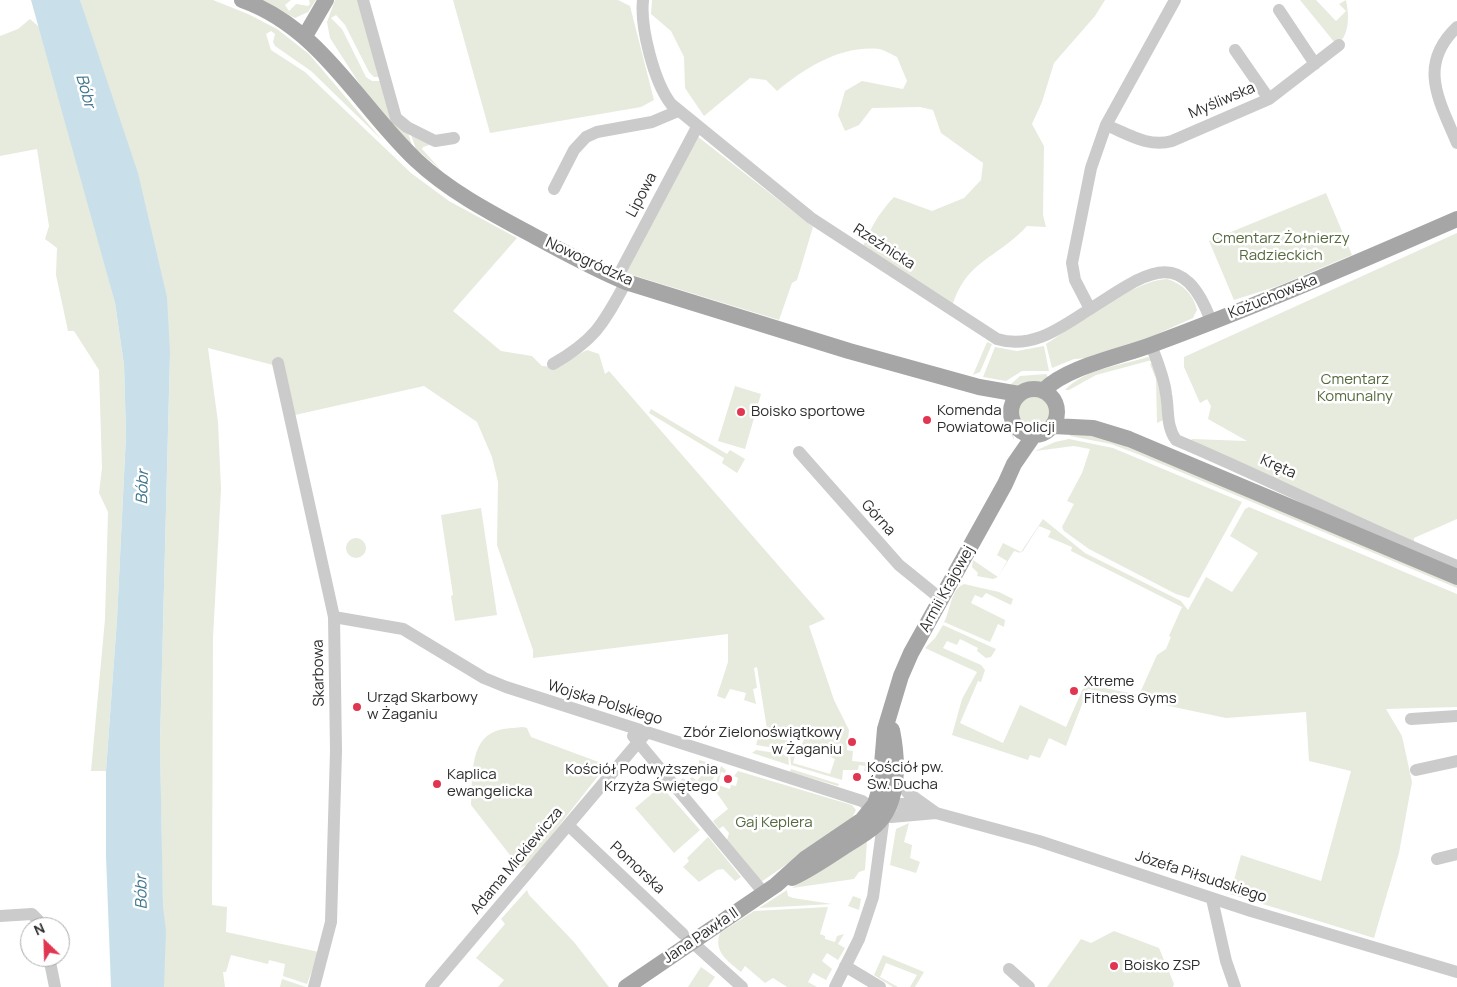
<!DOCTYPE html>
<meta charset="utf-8">
<style>
body{margin:0}
#map{position:relative;width:1457px;height:987px;overflow:hidden;background:#fff;font-family:Manrope,sans-serif}
canvas{display:block}
.north{position:absolute;left:20px;top:917px;width:50px;height:50px;box-sizing:border-box;background:#fff;border:1px solid #ababab;border-radius:50%;rotate:336deg;font-size:14px;font-weight:700;line-height:20px;text-align:center;color:#2e2e2e}
.north::after{content:'';display:block;margin:auto;width:18px;height:22px;background:#e03651;clip-path:polygon(50% 0,100% 100%,50% 72%,0 100%)}
</style>
<div id="map">
<canvas width="1457" height="987"></canvas>
<div class="north">N</div>
</div>
<script>
const g = document.querySelector('canvas').getContext('2d');
g.lineJoin = 'round';
function fillPath(path, color) { g.fillStyle = color; g.fill(path, 'evenodd'); }
function stroke(path, color, width, dash) { g.strokeStyle = color; g.lineWidth = width; g.lineCap = dash ? 'butt' : 'round'; g.setLineDash(dash || []); g.stroke(path); }
function drawText(font, color, halo, rows, align = 'center') {
  g.font = font + ' Manrope,sans-serif'; g.lineWidth = 5; g.setLineDash([]); g.textBaseline = 'middle'; g.strokeStyle = halo; g.fillStyle = color; for (const [text, x, y, turn = 0] of rows) {
    g.save(); g.translate(x, y); g.rotate((+turn || 0) * Math.PI / 180); g.textAlign = isNaN(turn) ? turn : align; if (halo) g.strokeText(text, 0, 0); g.fillText(text, 0, 0); g.restore();
  }
}
fillPath(new Path2D(`
 M80 0H213L248 14 277 29 309 54 382 140 311 71 275 46 273 42 275 34 271 31 266 34 271 50 305 72 411 173 449 201 517 238 453 311 501 351 532 356 542 366 555 367 587 350 599 354 605 374 609 371 825 619 809 626 834 700 849 730 847 750 853 751 852 761 872 763 871 772 864 771 865 766 859 765 858 770H843L842 780 791 765 790 754 795 756 793 763 830 774 835 759 802 744 804 739 786 735 785 732 767 729 757 667 754 668 757 688 753 689 756 704 744 700 746 693 730 689 725 699 717 696 728 662V634L533 658V650L497 545 498 482 492 457 477 422 424 386 295 415 273 365 208 348 218 422 221 489 213 638 212 905 227 907 226 932 319 952 307 984 283 976 285 964 269 960 268 964 231 955 226 972H223L225 987H164L160 743 170 353Z
 M260 0H291L285 5 289 11 296 4 308 6 310 4 309 0H316L308 12 295 18Z
 M335 0H357L380 77H374L369 72 345 25 336 15 331 18 342 29 366 77 372 81H381L407 130 413 148 368 97 330 38 327 22Z
 M453 0H618L630 6 654 100 641 107 490 133Z
 M652 0H1105L1095 16 1054 63 1042 102 1032 124 1044 146 1043 215 1046 227 1027 226C996 260 964 260 951 311L861 252C869 230 878 214 894 197L932 211 964 198 981 180 983 163 941 133 933 110 920 107 872 108 859 125 845 131 838 115 845 91 862 81 903 89 907 81 897 57C892 55 885 50 879 49 841 45 805 68 777 91L766 80 750 78 704 116 685 88 684 57 671 31 651 14Z
 M1300 0H1316L1336 21 1346 11 1339 4 1346 0C1349 14 1350 34 1338 44L1335 43Z
 M30 19 39 27 59 93 115 303 124 365 126 435 117 619 106 771H91L105 619 108 512 99 493 102 468 99 370 74 331H68L56 275 57 248 45 239 49 226 37 149 0 156V36L18 29Z
 M411 135 433 144 423 147 422 149 441 170 416 149Z
 M697 136 813 227 797 280 792 283 779 320 626 273Z
 M1326 193 1352 255 1278 286 1234 300 1209 241Z
 M1457 233V519L1414 538V545L1184 448 1192 439 1247 441 1208 419 1211 406 1207 399 1200 403 1184 367V357Z
 M1167 279C1183 284 1193 294 1197 310L1193 318 1146 339 1088 358 1074 359 1052 368 1046 344C1076 325 1134 280 1167 279Z
 M987 342 992 344 980 372 973 375Z
 M1044 346 1049 371H1022L1006 381 983 377 995 347 1017 351Z
 M1148 357 1152 360 1096 375 1069 390H1065C1086 368 1120 366 1148 357Z
 M1154 363 1159 380 1163 420 1157 423 1156 379 1150 364Z
 M1046 374 1051 381C1039 387 1027 387 1015 391L1010 385 1020 376Z
 M735 386 761 394 745 449 718 441Z
 M1016 412a18 18 0 1 1 36 0a18 18 0 1 1-36 0Z
 M1001 406 1013 431 1014 440 1001 412Z
 M651 409 727 454 730 450 745 459 737 473 722 463 724 458 649 413Z
 M1071 430 1098 435 1457 582V588L1140 455 1111 444 1070 436Z
 M1069 439 1113 448 1242 502 1189 598 1176 594 1089 549 1064 531 1062 527 1074 504 1067 501 1082 473 1090 449 1074 446 1035 451 1055 442Z
 M1249 507 1457 594V707L1386 709 1402 736 1412 782 1399 853 1374 938 1230 894 1241 855 1321 881 1351 771 1309 761 1306 712 1226 718 1088 689 1066 746 1049 738 1040 758 1030 755 1028 760 952 735 962 699 977 672 925 648 935 638 943 625 996 649 991 657 986 658 977 651 978 648 960 639 957 645 947 641 943 648 981 665 985 670 981 682 978 681 960 723 1003 743 1020 705 1066 727 1085 684 1139 695 1157 655 1166 649 1171 637 1169 636 1182 607 1071 551 1072 547 1048 537 1051 531 1039 526 1023 551C1020 554 1018 552 1014 551L998 577 993 579 977 576 978 573 972 567 973 560 998 577 1007 561 997 555 1003 543 1021 552 1043 519 1085 553 1181 601 1188 610 1206 577 1232 592 1258 553 1230 536 1245 509Z
 M481 508 497 615 455 621 451 596 453 595 441 515Z
 M346 548a10 10 0 1 1 20 0a10 10 0 1 1-20 0Z
 M964 584 999 592 1013 599 1011 605 986 593 982 598 975 595 971 603 1005 620 1004 627 998 624 990 642 944 622C951 610 950 590 964 584Z
 M523 727 527 728 531 737 604 764 605 767 529 864 520 868 471 805C473 782 468 741 496 731 504 728 514 728 523 727Z
 M759 735 789 741 787 750 756 745Z
 M756 750 788 755 789 765 752 753Z
 M699 760 717 765 713 779 699 791 696 788 691 793 680 781 683 778 687 781 692 777 697 781 707 769 699 764Z
 M721 766 726 770 725 773 721 772 718 785 730 789 731 785 736 786 738 778 734 776 738 771 852 805 856 810 851 820 761 882 727 840 729 833 723 826 719 829 713 821 728 809 714 789Z
 M791 769 839 784 838 786 790 772Z
 M661 786 700 830 674 853 635 808Z
 M909 823 904 842 912 845 910 858 920 862 916 873 890 865 896 829Z
 M708 837 710 839 741 877 735 881 723 869 717 870 699 882 683 867 689 861 687 858Z
 M867 841 865 870 859 872 854 879 792 888Z
 M527 890 529 895 574 942 609 987H498L504 980 476 958 505 924 501 919Z
 M787 890 788 896 793 898 832 904 759 908Z
 M853 896 861 899 859 910 848 906Z
 M828 907 820 934 825 936V939L835 942 837 936 844 934 838 944 845 948 838 960 827 953 822 961 832 969 826 980 813 973 808 982 817 987H787L773 978 765 983 745 966 741 972C728 961 713 952 720 933L754 911Z
 M1114 931 1159 948 1174 984 1173 987H1047L1081 939 1091 943Z
 M883 955 924 972 915 987H910L917 975 886 963 880 977 898 987H893L874 975Z
 M701 967 715 977 708 987H688Z
 M282 979 306 987H280Z`), '#e6ebdd');
fillPath(new Path2D(`
 M31 0H80L138 173 167 297 170 353 160 743 163 906 166 931 164 987H111L106 856V771L117 619 126 435 124 365 115 303Z`), '#c9e0eb');
stroke(new Path2D(`
 M363 0 396 118 407 127 435 141 454 138
 M643 0C640 27 654 82 671 104L811 218 997 339C1033 350 1061 327 1090 309
 M1175 0 1106 125 1091 168 1072 263 1075 280 1090 309C1143 276 1181 241 1211 321
 M1279 10 1315 64
 M1457 27C1417 65 1439 100 1457 143
 M1235 50 1269 99
 M1106 125C1128 134 1149 148 1172 141L1269 99 1339 45
 M554 189 574 150 586 137 597 132 652 122 678 111
 M617 278 697 127
 M1151 345C1157 361 1164 377 1166 394 1169 411 1166 426 1176 440 1271 480 1362 527 1457 566
 M278 363 334 617 336 751 331 922 314 987
 M553 364C596 339 603 324 626 282
 M799 452 899 565 941 599
 M334 617 403 629 484 678 506 687 862 801 884 816 891 817 936 813
 M1411 719 1457 716
 M633 736 764 893
 M1416 770 1457 761
 M896 779 908 793 936 813 1039 841 1251 911 1457 972
 M883 805 920 803
 M568 825 683 934
 M1437 859 1457 854
 M1212 899 1226 961 1235 987
 M0 916 32 914 38 920 41 927
 M692 942 742 987
 M49 957 55 987
 M845 966 880 987
 M1009 969 1029 987
 M431 987 646 733
 M835 987 859 939 873 897 884 816`), '#cbcbcb', 12);
stroke(new Path2D(`
 M242 0C321 28 358 105 416 160 450 192 493 214 534 236 564 252 594 269 626 282L849 351 979 387 1019 394
 M305 36 326 0
 M1011 412a23 23 0 1 1 46 0a23 23 0 1 1-46 0Z
 M1043 391C1066 367 1119 357 1151 345 1254 307 1356 263 1457 219
 M1053 426 1093 428 1129 439 1457 577
 M792 878C811 869 827 858 845 846 855 840 867 833 876 825 900 802 898 760 892 730
 M626 987 776 885 806 858 862 820 875 804 880 788 885 729 901 676 911 653 1005 484 1014 464 1034 435`), '#a6a6a6', 16);
for (const [x, y, r, color] of [
 [741,412,5,"#e03651"],
 [927,420,5,"#e03651"],
 [1074,691,5,"#e03651"],
 [357,707,5,"#e03651"],
 [852,742,5,"#e03651"],
 [857,777,5,"#e03651"],
 [728,779,5,"#e03651"],
 [437,784,5,"#e03651"],
 [1114,966,5,"#e03651"]
]) { const dot = new Path2D(); dot.arc(x, y, r, 0, 2 * Math.PI); g.fillStyle = color; g.fill(dot); stroke(dot, '#fff', 2); }
drawText('15px', '#2e2e2e', '#fff', [
 ["Myśliwska",1222,101,-23],
 ["Lipowa",642,195,-62],
 ["Rzeźnicka",884,247,33],
 ["Nowogródzka",589,262,25],
 ["Kożuchowska",1273,297,-22],
 ["Kręta",1278,467,24],
 ["Górna",878,518,48],
 ["Armii Krajowej",947,589,-61],
 ["Skarbowa",319,673,-91],
 ["Wojska Polskiego",605,703,17],
 ["Adama Mickiewicza",517,861,-50],
 ["Pomorska",637,868,43],
 ["Józefa Piłsudskiego",1201,877,18],
 ["Jana Pawła II",701,936,-34]
]);
drawText('15px', '#55693d', '#fff', [
 ["Cmentarz Żołnierzy",1281,239],
 ["Radzieckich",1281,256],
 ["Cmentarz",1355,380],
 ["Komunalny",1355,397],
 ["Gaj Keplera",774,823]
]);
drawText('15px', '#2e2e2e', '#fff', [
 ["Komenda",937,411],
 ["Powiatowa Policji",937,428],
 ["Boisko sportowe",751,412],
 ["Xtreme",1084,682],
 ["Fitness Gyms",1084,699],
 ["Urząd Skarbowy",367,698],
 ["w Żaganiu",367,715],
 ["Zbór Zielonoświątkowy",842,733,"right"],
 ["w Żaganiu",842,750,"right"],
 ["Kościół pw.",867,768],
 ["Św. Ducha",867,785],
 ["Kościół Podwyższenia",718,770,"right"],
 ["Krzyża Świętego",718,787,"right"],
 ["Kaplica",447,775],
 ["ewangelicka",447,792],
 ["Boisko ZSP",1124,966]
], 'left');
drawText('italic 16px', '#3f768e', '#fff', [
 ["Bóbr",85,91,74],
 ["Bóbr",143,487,-88],
 ["Bóbr",142,892,-91]
]);
</script>
